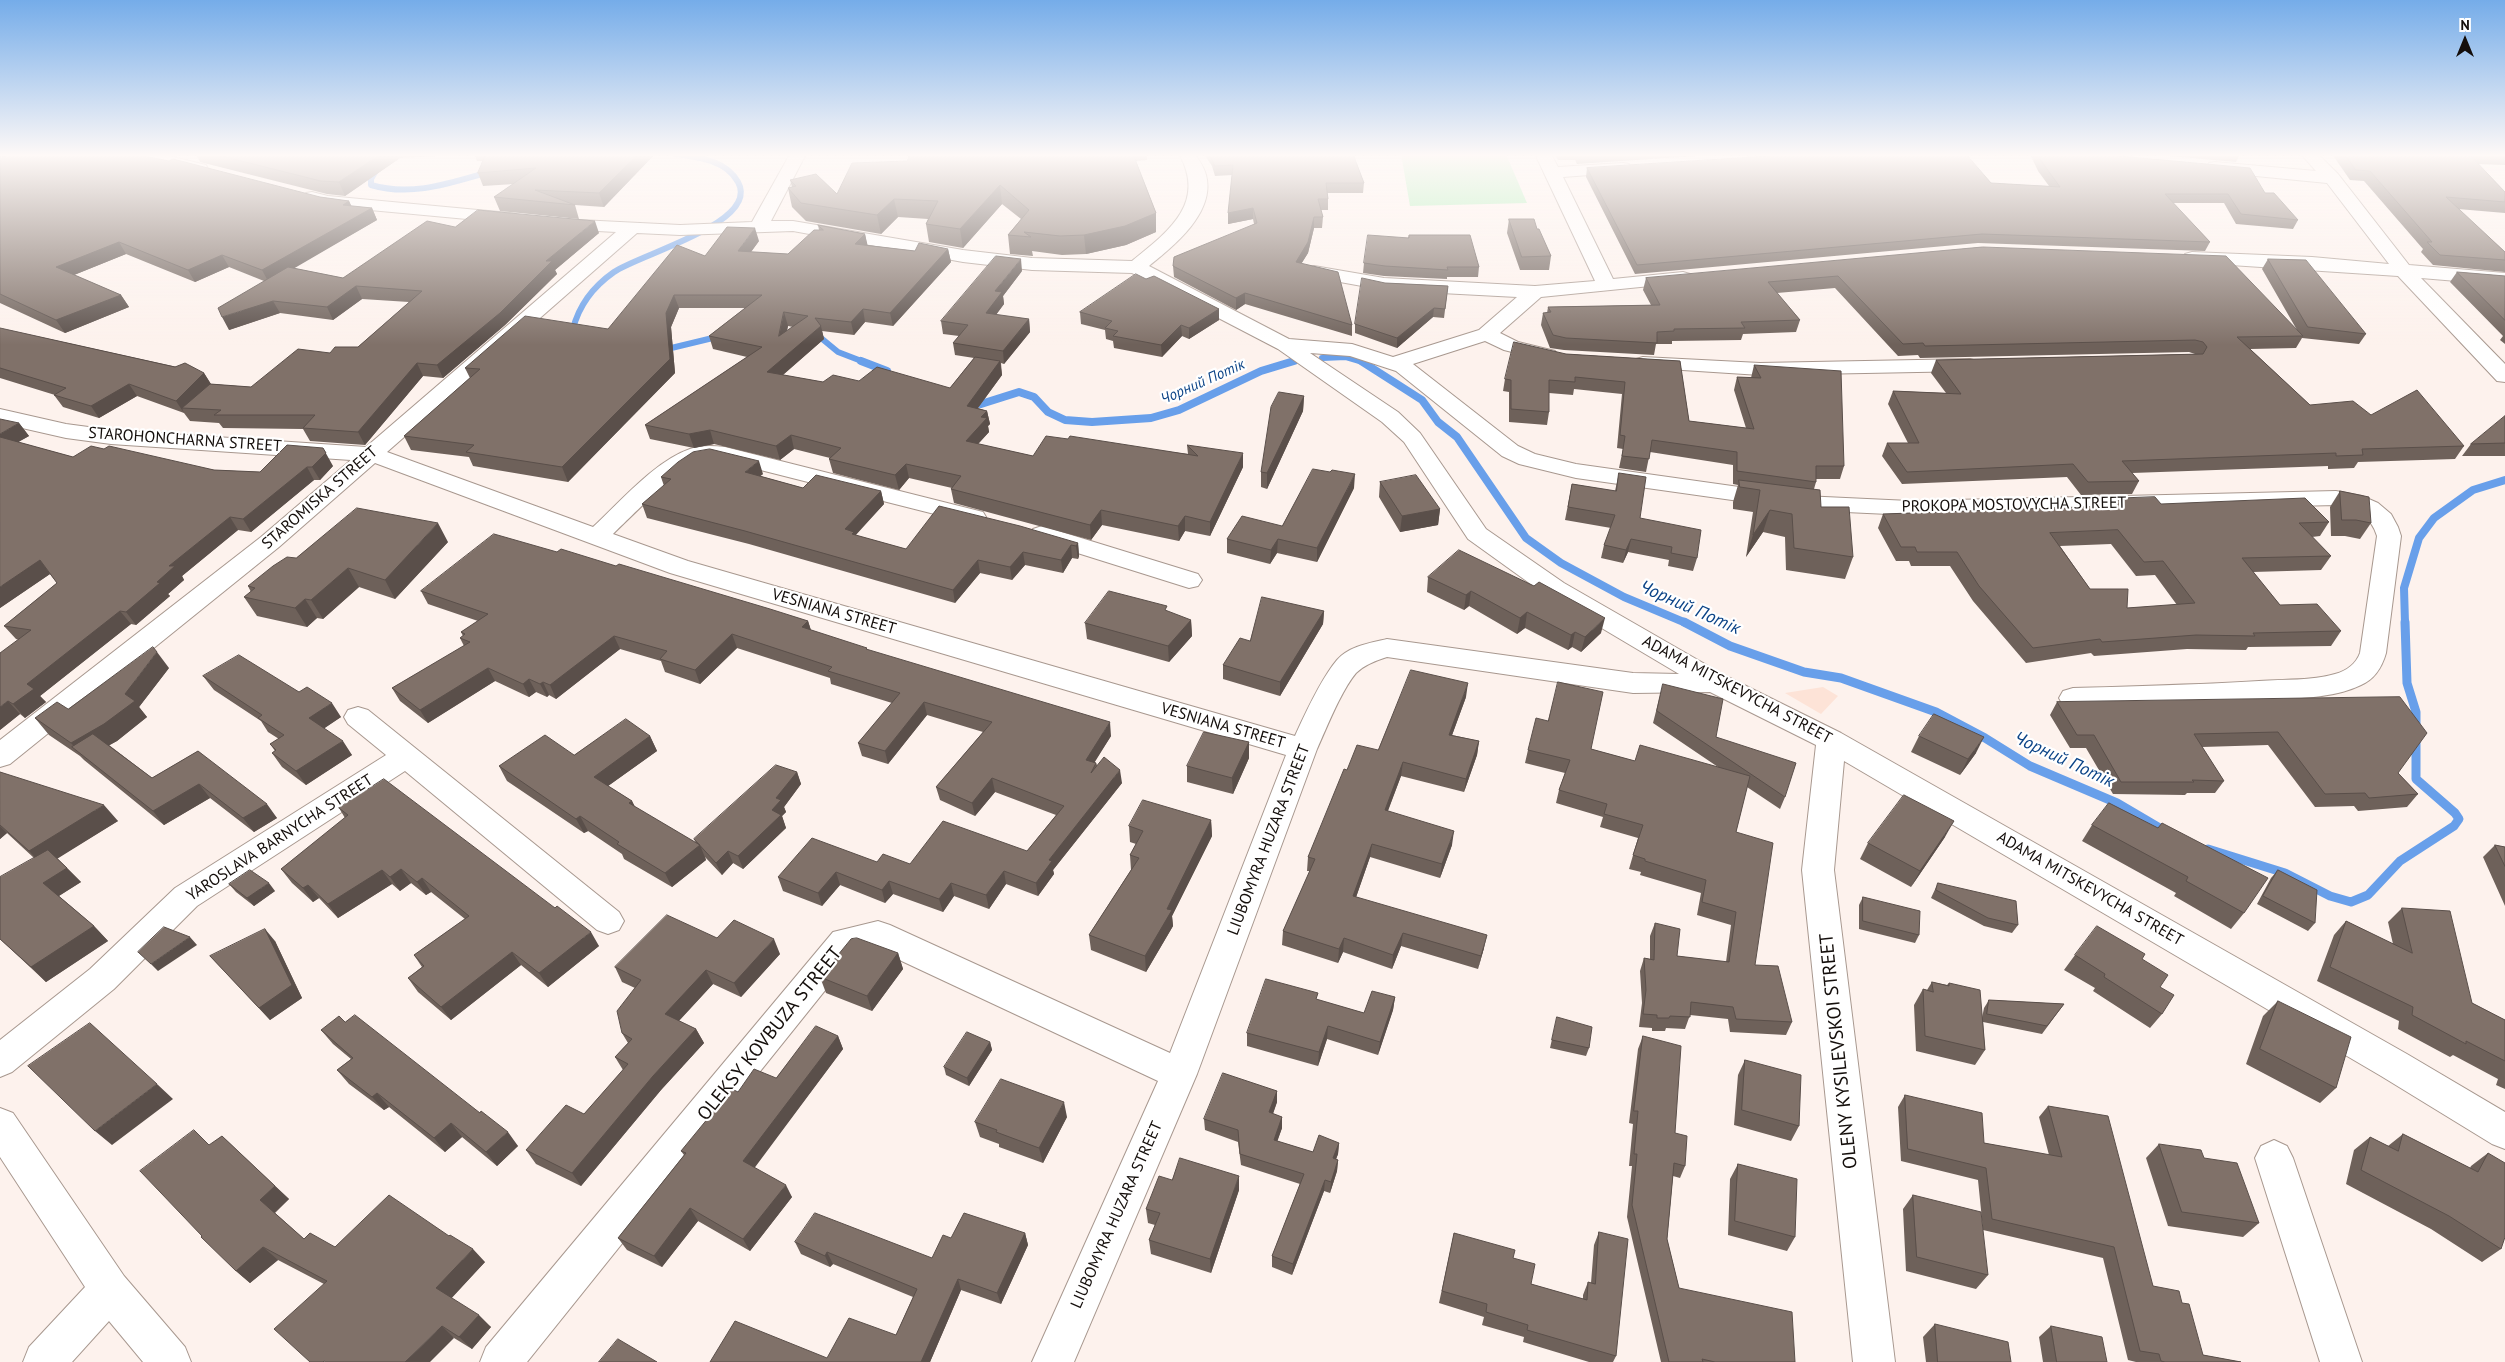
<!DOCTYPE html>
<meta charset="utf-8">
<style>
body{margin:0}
#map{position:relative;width:2505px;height:1362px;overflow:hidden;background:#fdf2ed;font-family:"PT Sans",sans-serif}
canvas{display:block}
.north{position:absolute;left:2440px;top:15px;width:50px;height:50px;-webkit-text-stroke:4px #fff;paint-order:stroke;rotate:0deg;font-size:14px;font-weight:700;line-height:20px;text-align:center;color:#140e0b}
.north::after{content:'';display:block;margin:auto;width:18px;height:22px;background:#140e0b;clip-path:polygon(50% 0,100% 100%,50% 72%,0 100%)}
</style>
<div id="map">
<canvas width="2505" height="1362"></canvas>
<div class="north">N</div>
</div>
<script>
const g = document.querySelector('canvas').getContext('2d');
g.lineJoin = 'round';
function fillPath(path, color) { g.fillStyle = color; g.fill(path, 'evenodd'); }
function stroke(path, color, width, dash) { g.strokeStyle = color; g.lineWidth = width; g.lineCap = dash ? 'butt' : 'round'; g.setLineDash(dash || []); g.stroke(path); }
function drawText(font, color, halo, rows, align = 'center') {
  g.font = font + ' "PT Sans",sans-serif'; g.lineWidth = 4.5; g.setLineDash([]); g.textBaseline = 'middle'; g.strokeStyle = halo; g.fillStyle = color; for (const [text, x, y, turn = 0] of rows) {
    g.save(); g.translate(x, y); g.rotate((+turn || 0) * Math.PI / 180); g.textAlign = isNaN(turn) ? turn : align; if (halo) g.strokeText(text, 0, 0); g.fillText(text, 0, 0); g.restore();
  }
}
fillPath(new Path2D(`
 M1823 687 1838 696 1821 714 1785 693Z`), '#fde3d7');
fillPath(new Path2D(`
 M1401 154H1506L1527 203 1410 206Z`), '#a4efb0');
stroke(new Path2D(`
 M377 169 371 179V185C412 197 450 183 489 172
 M576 332 573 329C579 305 594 286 614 272 639 254 761 223 738 182 726 160 698 157 675 154
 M815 333 838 352 864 362
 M663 350 721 336
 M1322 358 1346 357 1363 362
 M1290 362 1294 361`), '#689fea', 6);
stroke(new Path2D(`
 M861 361 887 371
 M1361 361 1422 400 1438 422 1457 437 1526 538 1561 563 1624 597 1686 623
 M969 402 981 404 1019 392 1034 397 1048 412 1065 420 1092 422 1151 418 1179 410 1261 371 1294 361
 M2405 623 2404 588 2419 538 2434 518 2473 490 2505 480`), '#689fea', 8);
stroke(new Path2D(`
 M1684 622 1730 646 1804 672 1841 678 1936 712 1985 738 2030 766 2117 803 2168 833
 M2208 849 2285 873 2330 896 2351 902 2368 895 2400 861 2454 826 2459 819 2455 813 2416 779V712L2407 683 2405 622`), '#689fea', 9);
const minor = new Path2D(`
 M133 154H161L206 165 208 169 206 173 200 174 135 158Z
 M790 154H806L771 221H793L963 250 1032 258 1132 261C1168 232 1207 203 1179 154H1195C1199 160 1204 167 1206 175 1216 212 1174 246 1149 266L1289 339 1352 344 1393 357 1479 330 1517 297 1384 290 1307 276 1304 272 1307 268 1314 266 1384 278 1535 286 1595 281 1535 154H1551L1558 167 1623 163 1629 164 1631 168 1629 172 1563 177 1613 279 1683 272 1690 274 1693 278 1690 282 1541 297 1500 333 1518 342 1555 351 1558 355 1555 359 1548 361 1504 350 1485 341 1413 364 1518 446 1535 454 1576 464 1803 496 1910 501 2336 491 2362 496 2378 503 2391 514 2398 527 2401 536 2386 653C2382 667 2375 679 2361 685 2332 699 2296 698 2264 700 2200 704 2137 706 2073 708L2063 705 2059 698 2063 691 2073 688C2135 686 2197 685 2259 681 2284 679 2311 681 2335 674 2346 671 2356 664 2360 653L2377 536C2371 516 2356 508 2336 505L1910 515 1803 510 1576 478 1519 464 1502 456 1396 371 1350 356 1310 353 1398 412 1420 433 1486 529 1564 583 1724 675 1841 733 2407 1054 2505 1112V1149L2492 1144 2381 1076 1844 761 1834 870 1895 1362H1853L1802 870 1816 745 1710 692 1633 693 1387 657C1377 660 1364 665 1356 673 1341 691 1327 727 1317 749L1197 1074 1074 1362H1032L1158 1081 876 949 855 953 527 1362H480L486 1347 833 932 878 921 890 925 1170 1053 1286 755 670 573 375 463 279 547 10 764 0 767V740L261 537 351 460 111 444 66 438 0 423V409L66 424 111 430 366 447 616 232 560 229 554 228 551 224 554 220 560 219 680 225 752 222ZM793 231 963 262 1032 270 1132 273 1278 349 1382 422 1404 442 1468 539 1546 595 1679 674 1633 673 1387 639C1370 643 1349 646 1337 660 1321 679 1305 714 1295 736L688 561 613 534C632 516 681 464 705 460 711 459 718 460 725 461L974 524 983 522 986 517 983 512 725 447C713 446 702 445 690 449 655 461 620 502 593 527L387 452 637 233 680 235Z
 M2301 154H2318L2338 174 2409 265 2505 273V285L2421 278 2505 364V382L2497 381 2398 276 2185 262 2183 258 2185 254 2192 252 2312 257 2389 264 2327 183 2215 172 2209 171 2207 167 2209 163 2215 162 2316 171Z
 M312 192 328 196 510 213 516 214 519 218 516 222 510 223 327 206 306 201 303 197 306 193Z
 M1643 357 1760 363 1970 359 1977 361 1981 365 1977 369 1970 371 1760 375 1636 367 1633 363 1636 359Z
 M1042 526 1198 574 1202 580 1198 586 1189 588 1033 539 1030 534 1033 529Z
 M358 707 368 710 619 912 624 921 619 930 608 934 597 930 405 771 197 906 114 989 12 1072 0 1077V1040L90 969 175 888 386 755 348 724 344 717 348 710Z
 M0 1108 13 1113 124 1276 185 1347 191 1362H143L109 1321 72 1362H23L29 1347 85 1287 0 1157Z
 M2274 1140 2287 1146 2293 1158 2362 1362H2320L2255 1158 2261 1146Z`);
stroke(minor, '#a8988f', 2);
fillPath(minor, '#fff');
fillPath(new Path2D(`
 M196 154H655L604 207 575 205 579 219 500 211 494 197 514 184 483 186 478 173 483 161H477L474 154 400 158 345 196 327 194 200 162Z
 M910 154H1147V160L1136 161 1156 213V232L1126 245 1086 254 1062 255 1032 251 1033 256 1010 254 1008 235 1021 219 1002 204 963 248 929 242 926 224 928 219 898 217 881 234 806 221 792 207 788 188 792 187 790 180 837 194 907 161Z
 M1204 154H1353L1364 183 1363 193H1327L1328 199V210H1321L1323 217 1322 228H1314L1308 253 1301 264 1352 325V336L1245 304 1236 310 1174 277 1173 266 1254 224 1253 219 1228 224 1232 175 1215 176 1212 166Z
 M1554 154H1726L1577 164 1575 160H1558Z
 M2030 154H2097L2265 193 2298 220 2293 229 2236 224 2224 203H2173L2210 242 2205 251 1978 243 1635 274 1586 177 1587 168 2049 186 2038 171Z
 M2147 154H2240L2236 162Z
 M2332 154H2505V165L2478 164 2505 192V213L2458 209 2505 252V272L2433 265 2421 252 2423 249 2364 181 2350 180Z
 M0 158 320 197 349 201 351 206 372 208 377 220 293 268 343 278 455 227 599 233 555 270 557 274 505 325 443 378 423 376 365 445 310 441 303 429 223 428 219 423 190 421 184 413 137 396 99 418 63 407 54 395H55L0 378V328L204 373 211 384 251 387 330 353 358 347 409 302 362 299 333 320 280 313 229 330 264 281 229 267 195 282 126 254 74 275 121 295 129 307 65 333 0 303Z
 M1509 219 1537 229 1551 256 1549 270H1520L1507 233Z
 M818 225 865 234 867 245 915 251 948 249 951 262 893 326 865 322 854 335 822 331 824 339 783 375 823 382 859 381 950 388 974 358 955 355 953 343 959 336 943 334 941 321 1022 271 1003 296 1004 304 996 315 1029 319 1030 332 1004 364 1001 363 1002 375 978 408 987 411 990 424 988 426 989 432 978 444 1033 456 1068 439 1188 454 1187 445 1243 467 1210 536 1185 531 1179 541 1102 525 1091 540 954 503 951 489 952 488 909 478 899 490 833 473 829 459 830 458 794 449 780 460 714 444 694 448 650 439 645 425 747 357 713 349 709 336 745 308H679L671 327 675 373 568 482 473 466 469 457 411 450 404 436 470 378 465 368 608 329 705 256 759 241 751 252 788 254 819 230ZM788 326 793 327 787 331Z
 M1409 235 1479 267 1478 277H1447V279L1384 276 1363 273 1364 263 1408 238Z
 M1983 247 2297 330 2262 269 2268 259 2366 334 2359 344 2302 338 2296 348 2250 349 2310 405 2371 415 2464 446 2455 459 2358 462 2354 468 2328 469V466L2132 473 2139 481 2132 494 2081 495 2067 477 1902 484 1882 456 1887 443H1908L1888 404 1893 391 1946 393 1931 373 1936 360 2195 354 2189 352 1920 358 1918 355 1898 356 1835 288 1777 293 1800 320 1796 332 1743 334 1741 340 1672 341V344H1656L1654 355 1564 350 1550 348 1541 325 1543 313H1547L1548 307 1651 305 1643 290 1646 278Z
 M2457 272 2505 276V344L2500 340 2503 336 2450 282Z
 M1146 279 1219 309V320L1189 339 1182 336 1162 357 1114 348 1113 341 1106 339 1105 330 1081 324 1080 312Z
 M1385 283 1448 286 1444 318 1433 317 1397 348 1355 333V324Z
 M1566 354 1680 361 1689 421 1746 428 1734 390 1737 377 1751 378 1754 365 1844 466 1840 479H1816V482L1814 489 1821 507 1853 557 1845 579 1786 570 1785 537 1763 532 1746 557 1753 512 1733 509V502L1738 485 1733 484V465L1650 452 1646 472 1619 468 1623 449 1617 448 1622 394 1574 389 1573 395 1549 393V412L1547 425 1509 422V392L1503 391 1505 379Z
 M1304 396 1303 411 1267 489 1261 487V472Z
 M2505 416V456H2462L2471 444Z
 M19 423 29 436 18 442 73 457 104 449 214 470 260 472 287 445 333 466 320 480H314L251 532 238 530 182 576 184 580 168 594 170 596 136 625 131 624 40 696 46 702 25 718 20 714 0 730 19 640 16 639 4 626 57 583 50 574 0 608Z
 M1619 473 1640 518 1697 558 1693 571 1668 566 1669 560 1628 552 1623 563 1601 558 1604 545 1611 528 1565 520 1572 484 1615 491Z
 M763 474 760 476 803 488 881 491 884 504 855 535 906 549 1078 543 1079 556 1078 559 1072 558 1063 573 1025 565 1012 580 980 573 955 603 749 544 647 518 642 504 664 486 661 477Z
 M1380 482 1440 509 1438 525 1400 532 1379 497Z
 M1354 488 1317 562 1277 553 1270 564 1227 553V539L1282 526Z
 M2340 491 2371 523 2360 539 2345 536H2331L2330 507Z
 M2103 499 2329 522 2320 536 2312 537 2331 556 2321 570 2253 572 2280 605 2341 631 2331 646 2248 647 2246 650 2187 649 2094 656 2091 653 2026 663 1973 601 1950 566H1911L1909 561H1896L1878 528 1883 514 2099 506ZM2111 544 2136 576 2155 575 2177 605 2127 608 2090 589 2060 546Z
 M448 542 395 599 359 587 323 619 317 618 307 627 257 616 244 597 251 592 248 586 296 558Z
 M557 552 616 566 808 621 811 630 1111 736 1094 762 1096 763 1097 765 1122 783 1053 870 1054 874 1038 896 1006 884 989 909 954 896 943 912 893 894 885 903 840 885 822 906 783 891 778 877 877 862 910 864 1027 851 1056 815 995 792 975 816 940 800 936 787 983 732 927 715 888 764 862 756 858 743 892 703 831 684 830 678 737 648 700 684 665 672 661 661 620 649 556 699 549 695 547 697 536 692 529 697 495 681 428 723 400 701 392 688 464 646 460 638 463 636 461 632 478 621 428 604 421 591Z
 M1428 577 1601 633 1581 652 1572 647 1568 650 1525 628 1517 634 1469 606 1464 610 1427 592Z
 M1324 611 1323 624 1280 696 1223 679V665Z
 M1191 620 1192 636 1169 662 1087 639 1085 623Z
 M169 668 139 707 147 717 117 741 109 745 152 778 198 751 277 818 254 832 210 798 164 825 84 760 80 756 49 735 35 718 68 709Z
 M203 676 299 692 341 717 324 728 352 755 306 785 282 767 272 753 275 751 270 744 279 739 268 732 261 721 214 690Z
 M1663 684 1716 737 1785 797 1780 809 1747 787 1736 832 1755 965 1792 1022 1786 1035 1730 1032 1728 1019 1690 1015 1685 1029 1666 1028 1665 1031H1652V1028L1639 1027 1642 1003 1640 971 1644 958 1650 959V936L1655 923 1677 956 1726 962 1731 925 1697 915 1701 893 1640 875 1641 872 1629 869 1638 838 1600 827 1603 817 1556 803 1559 790 1565 773 1525 763 1528 750 1591 749 1635 761 1718 767 1653 723Z
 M1466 697 1452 735 1479 741 1477 755 1464 792 1401 776 1388 811 1452 845 1440 878 1370 857 1356 897 1484 948 1478 969 1401 946 1392 969 1343 952 1338 963 1282 945 1283 931 1310 871H1307L1308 857 1347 770 1378 750Z
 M2400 697 2398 773 2418 794 2407 807 2358 811 2354 806 2315 807 2268 745 2202 747 2224 781 2215 793H2187L2185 795 2113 794 2086 748H2070L2050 715 2057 702Z
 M650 736 657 751 608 786 632 801 635 807 696 843 694 839 797 772 801 784 784 807 786 812 782 816 786 828 743 869 733 863 722 875 705 857 706 860 672 887 624 859 622 854 588 831 584 833 507 781 499 766 574 755Z
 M1919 736 1976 753 1960 775 1911 752Z
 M1249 742V758L1233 794 1187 782V766Z
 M0 772 118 821 57 858 81 882 59 896 94 926 108 941 46 982 0 939 34 858 7 833 0 839Z
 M2109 803 2244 913 2231 929 2174 896 2176 893 2082 841 2092 825Z
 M339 808 599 946 548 987 521 965 451 1020 418 992 408 978 422 967 414 955 465 919 431 892 426 895 411 883 400 891 392 884 338 918 319 898 313 902 292 883 281 869 345 818Z
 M1211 820 1212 836 1172 916 1173 926 1146 972 1091 950 1089 935 1131 870 1130 855 1136 844 1130 842 1129 826Z
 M1945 837 1911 887 1860 859 1868 843Z
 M2495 845 2505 847V906L2483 857Z
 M2278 870 2315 923 2308 931 2257 904 2271 878Z
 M1938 883 2018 925 2012 933 1984 926 1931 898Z
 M229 884 275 891 254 906 236 892Z
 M1863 897 1919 935 1915 943 1859 929V905Z
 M2402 908 2472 1003 2505 1020V1089L2496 1085 2498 1079 2453 1055 2450 1057 2398 1029 2399 1021 2317 981 2334 935 2346 921 2393 944 2388 922Z
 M717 938 780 954 741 997 713 984 679 1021 696 1029 704 1043 661 1090 581 1186 536 1164 526 1150 584 1114 623 1070 615 1057 628 1043 622 1033 635 988 622 982 615 967Z
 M275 941 302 998 270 1020 210 956Z
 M898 953 903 969 872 1011 826 993 820 977Z
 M2075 955 2142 959 2162 1014 2150 1028 2093 991 2095 988 2064 970Z
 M1932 982 1947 985 1949 983 1982 1018 1984 1008 1989 1000 2064 1004 2042 1034 1983 1022 1985 1050 1975 1065 1916 1051 1914 1005 1923 989 1927 990Z
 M1395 997 1393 1010 1378 1055 1327 1039 1318 1066 1247 1046V1033L1318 1000 1364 1013Z
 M2278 1001 2336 1088 2320 1103 2246 1064 2263 1016Z
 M1557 1017 1589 1048 1586 1056 1550 1048Z
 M345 1022 518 1146 497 1166 462 1137 445 1152 389 1107 384 1110 349 1084 337 1070 351 1059 333 1044 321 1030Z
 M838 1036 843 1049 754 1167 792 1197 750 1251 698 1221 662 1267 627 1250 618 1238 684 1155 681 1151 738 1092 776 1078Z
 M1643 1036 1685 1166 1680 1178 1673 1176 1667 1239 1679 1288 1795 1362H1661L1627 1217 1632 1166H1629L1633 1124 1629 1123 1638 1049Z
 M990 1042 992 1050 969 1086 946 1075 944 1067Z
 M1745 1060 1799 1126 1791 1141 1734 1125 1738 1075Z
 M1277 1091V1102L1273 1114 1282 1117V1128L1277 1141 1313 1152 1339 1143 1338 1154 1336 1159 1338 1160 1337 1171 1330 1193 1324 1191 1292 1275 1272 1267V1256L1300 1184 1241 1165 1238 1142 1205 1130 1204 1119Z
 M1905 1095 1984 1143 2049 1155 2039 1117 2048 1106 2153 1286 2182 1303 2203 1355 2241 1362H2136L2128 1360 2103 1258 1983 1230 1978 1180 1901 1161 1898 1107Z
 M1067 1117 1043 1163 999 1147V1144L980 1137 975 1122Z
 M2403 1134 2470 1168 2471 1166 2488 1153 2501 1249 2482 1262 2431 1229 2346 1184 2354 1150 2370 1137 2388 1146Z
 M222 1136 289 1199 275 1213 304 1239 335 1247 485 1262 451 1298 491 1327 472 1349 454 1338 324 1284 278 1260 250 1283 236 1271 202 1236 210 1145Z
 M2159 1144 2204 1158 2259 1223 2243 1237 2168 1226 2146 1158Z
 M1738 1164 1795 1237 1787 1251 1728 1235 1730 1179Z
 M1172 1180 1239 1190 1211 1273 1151 1254 1149 1240 1155 1225 1148 1223 1146 1209Z
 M1913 1195 1988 1275 1976 1289 1906 1271 1903 1209Z
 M1599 1232 1616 1356 1613 1362H1589L1523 1342 1524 1337 1482 1325 1484 1317 1439 1303 1454 1233 1513 1258 1531 1284 1583 1299V1295L1588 1282 1591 1283 1594 1245Z
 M1025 1233 1028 1245 1001 1304 961 1290 930 1362H710L827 1358 896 1335 913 1297 833 1264 830 1267 801 1254 795 1242 932 1258 951 1238Z
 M1935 1324 2011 1362H1926L1923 1337Z
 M2051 1326 2107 1362H2043L2039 1337Z`), '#6e615a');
fillPath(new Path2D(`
 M0 154H10L0 157Z
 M381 154H399L400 158 345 196 339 182Z
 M638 154H655L604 207 599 193Z
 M1000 185 1002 204 963 248 960 229Z
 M894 199 898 217 881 234 877 215Z
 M349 201 355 213 343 205Z
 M372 208 377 220 269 283 262 270Z
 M1253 208V219L1228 224V213Z
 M1156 213V232L1126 245 1086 254 1084 235Z
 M1314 217V228L1308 253 1295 274 1296 262Z
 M595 221 599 233 555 270 557 274 505 325 443 378 437 365 546 261Z
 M755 228 759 241 742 264 738 251Z
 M865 234 868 247 855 244Z
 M119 242 126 254 64 279 56 267Z
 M948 249 951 262 893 326 890 313Z
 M222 255 229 267 195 282 188 270Z
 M1021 259 1022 271 1003 296 1004 304 988 325 986 313 995 291Z
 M356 286 362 299 333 320 327 307Z
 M1245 293V304L1236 310V298Z
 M121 295 129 307 65 333 56 320Z
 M674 295 679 308 671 327 675 373 568 482 562 467 666 313Z
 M273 301 280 313 229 330 222 317Z
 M1434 308 1433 317 1397 348V338Z
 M863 309 865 322 854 335 851 322Z
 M1219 309V320L1189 339V328Z
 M784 312 788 326 782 349 779 336Z
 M1029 319 1030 332 1004 364 1003 351Z
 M1181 325 1182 336 1162 357 1161 345Z
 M821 326 824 339 770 386 767 372Z
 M1000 361 1002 375 969 420 967 406Z
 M417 363 423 376 365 445 358 432Z
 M204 373 212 386 182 408 184 413 176 401Z
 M129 384 137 396 99 418 91 406Z
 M1304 396 1303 411 1267 489V473Z
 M987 411 990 424 988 426 989 432 968 455 966 441 981 417Z
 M19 423 29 436 6 449 0 441V434Z
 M710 430 714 444 694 448 689 434Z
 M791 435 794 449 780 460 776 446Z
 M323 448 333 466 320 480 312 467Z
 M1243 453V467L1210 536V522Z
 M759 461 763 474 749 485 745 472Z
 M906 464 909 478 899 490 895 475Z
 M307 467 314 480 251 532 243 519Z
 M1355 474 1354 488 1317 562V548Z
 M881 491 884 504 855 536 845 529Z
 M1440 509 1438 525 1400 532 1402 516Z
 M1101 510 1102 525 1091 540 1090 525Z
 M1770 510 1763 532 1746 557 1753 535Z
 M1185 516V531L1179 541 1178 526Z
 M230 517 238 530 182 576 184 580 168 594 170 596 136 625 126 612 157 582 169 566Z
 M438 523 448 542 395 599 385 580Z
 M1278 539 1277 553 1270 564 1271 550Z
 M1631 539 1628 552 1623 563 1626 550Z
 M1078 543 1079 556 1078 559 1076 546Z
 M1071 545 1072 558 1063 573 1061 560Z
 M1023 552 1025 565 1012 580 1010 567Z
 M40 560 50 574 0 608V587Z
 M978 560 980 573 955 603 953 590Z
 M348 568 359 587 323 619 311 600Z
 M1471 591 1469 606 1464 610 1466 595Z
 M305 599 317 618 307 627 295 608Z
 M120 611 131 624 40 696 46 702 25 718 13 704 27 684Z
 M1324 611 1323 624 1280 696V682Z
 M1527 612 1525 628 1517 634 1520 618Z
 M1605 618 1601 633 1581 652 1585 637Z
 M1191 620 1192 636 1169 662 1168 646Z
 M808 621 812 634 802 627Z
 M1575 632 1572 647 1568 650 1571 635Z
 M732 634 737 648 700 684 695 670Z
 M614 636 620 649 556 699 550 685Z
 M157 652 169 668 139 707 147 717 117 741 87 758 79 752 71 743 125 694Z
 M488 668 495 681 428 723 420 710Z
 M529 679 536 692 529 697 523 684Z
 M543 682 549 695 547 697 540 684Z
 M1468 683 1466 697 1447 749 1449 735Z
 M8 701 20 714 0 730V707Z
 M924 702 927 715 888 764 885 751Z
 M332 703 341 717 319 732 309 718Z
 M1110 722 1111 736 1088 773 1086 760Z
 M650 736 657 751 601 791 594 777Z
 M1984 737 1976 753 1960 775 1968 759Z
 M343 741 352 755 306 785 296 771Z
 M1479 741 1477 755 1464 792 1466 779Z
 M1249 742V758L1233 794 1232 778Z
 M1403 762 1401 776 1383 823 1385 810Z
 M1120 770 1122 783 1053 870 1054 874 1038 896 1036 883 1049 860Z
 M797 772 801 784 784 807 786 812 782 816 786 828 743 869 738 856 772 810 776 798Z
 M992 778 995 792 975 816 972 803Z
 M199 784 210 798 164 825 153 811Z
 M632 801 639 815 629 803Z
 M267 804 277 818 254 832 243 818Z
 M104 805 118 821 44 867 29 851Z
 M580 816 588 831 584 833 576 819Z
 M1211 820 1212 836 1172 916 1173 926 1146 972 1145 956 1167 909Z
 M1954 821 1945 837 1911 887 1920 871Z
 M0 826 7 833 0 839Z
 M1454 831 1452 845 1440 878 1442 864Z
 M1372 844 1370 857 1352 909 1353 896Z
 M700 845 706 860 672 887 665 873Z
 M728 851 733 863 722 875 716 863Z
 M67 868 81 882 57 897 43 883Z
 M401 869 411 883 400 891 390 877Z
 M382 870 392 884 338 918 328 904Z
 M1004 871 1006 884 989 909 986 895Z
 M836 872 840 885 822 906 818 893Z
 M422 878 431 892 426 895 417 882Z
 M889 881 893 894 885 903 882 890Z
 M269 883 275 891 254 906 247 898Z
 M951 883 954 896 943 912 939 899Z
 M308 885 319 898 313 902 303 888Z
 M94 926 108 941 46 982 31 967Z
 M265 929 275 941 302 998 270 1020 259 1008Z
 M591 932 599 946 548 987 539 973Z
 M1403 933 1401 946 1392 969 1393 955Z
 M1487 935 1484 948 1478 969 1481 956Z
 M190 937 197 945 158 971 151 964Z
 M1344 938 1343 952 1338 963 1339 949Z
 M774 939 780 954 741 997 734 983Z
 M512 952 521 965 451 1020 441 1007Z
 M898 953 903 969 872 1011 867 996Z
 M706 970 713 984 672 1028 665 1014Z
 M1395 997 1393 1010 1378 1055 1380 1042Z
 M1328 1026 1327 1039 1318 1066 1319 1052Z
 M696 1029 704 1043 661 1090 581 1186 572 1173 653 1076Z
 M838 1036 843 1049 750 1174 743 1161Z
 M990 1042 992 1050 969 1086 967 1078Z
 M157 1084 173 1099 112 1145 95 1131Z
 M1277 1091V1102L1269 1124V1112Z
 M377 1093 389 1107 384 1110 372 1097Z
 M1064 1102 1067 1117 1043 1163 1039 1148Z
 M1282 1117V1128L1274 1151V1140Z
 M451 1123 462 1137 445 1152 434 1138Z
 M508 1132 518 1146 497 1166 486 1152Z
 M1339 1143 1338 1154 1332 1170 1333 1158Z
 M1338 1160 1337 1171 1330 1193 1331 1182Z
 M1239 1176V1190L1211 1273 1210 1259Z
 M1325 1180 1324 1191 1292 1275 1293 1264Z
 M786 1185 792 1197 750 1251 743 1239Z
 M275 1186 289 1199 274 1213 260 1200Z
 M690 1208 698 1221 662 1267 654 1256Z
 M1025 1233 1028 1245 1001 1304 997 1293Z
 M263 1247 278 1260 250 1283 236 1271Z
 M473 1249 485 1262 449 1301 436 1288Z
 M827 1252 833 1264 830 1267 825 1256Z
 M958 1279 961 1290 930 1362H921Z
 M479 1315 491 1327 472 1349 459 1337Z
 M442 1326 454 1338 430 1362H405Z`), '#5a4f4a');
const building = new Path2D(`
 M13 154H134L169 161 173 159 320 197 349 201 343 205 372 208 262 270 222 255 188 270 119 242 56 267 121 295 56 320 0 294V158Z
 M214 154H381L339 182 321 181Z
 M486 154H638L599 193 535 190 575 205 494 197 536 168 478 173Z
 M910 154H1133L1156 213 1125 226 1084 235 1060 236 1024 232 1031 237 1008 235 1029 210 1000 185 960 229 926 224 938 201 894 199 877 215 801 203 788 188 796 186 790 180 816 174 837 194 852 163 907 161Z
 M1210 154H1353L1364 183H1326L1328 199H1318L1323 217H1314L1308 242 1296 262 1338 272 1352 325 1245 293 1236 298 1173 266 1174 257 1257 223 1253 208 1228 213 1233 165 1215 166Z
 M1578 154H1595L1579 155Z
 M1800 154H1966L1991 183 2060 187 2042 162 2038 154H2097L2250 168 2265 193H2274L2298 220 2241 214 2228 194H2165L2210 242 1982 234 1637 265 1587 168Z
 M2345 154H2469L2505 192V202L2446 197 2505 252V260L2440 255 2427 242H2432L2370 171 2356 170Z
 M2488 154H2505V155Z
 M478 210 595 221 546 261H552L500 313 437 365 417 363 358 432 303 428 315 415H214L221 410 182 408 210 384 251 387 298 349 330 353 335 347H358L422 291 356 286 327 307 273 301 222 317 218 308 288 267 343 278 427 221 455 227Z
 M1509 219H1534L1537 229H1539L1551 256 1522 257Z
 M818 225 865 234 855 244 915 251 919 243 948 249 890 313 863 309 851 322 815 318 821 326 767 372 823 382 833 375 859 381 877 367 950 388 975 357 1000 361 967 406 987 411 981 417 987 418 966 441 1033 456 1046 436 1068 439 1070 436 1198 456 1187 445 1243 453 1210 522 1185 516 1178 526 1101 510 1090 525 951 489 961 476 906 464 895 475 829 459 841 448 791 435 776 446 710 430 689 434 645 425 762 347 709 336 762 295H674L666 313 670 359 562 467 466 452 474 445 404 436 480 369 465 368 525 316 608 329 677 245 705 256 727 227 755 228 738 251 788 254 814 230H823ZM784 312 808 316 779 336Z
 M1368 235 1409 238V235H1470L1479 267H1447L1448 270 1385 266 1364 263Z
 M1983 247 2226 256 2303 336 2237 337 2310 405 2353 401 2371 415 2417 390 2464 446 2362 449 2363 455 2336 456V453L2122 461 2139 481 2088 482 2073 464 1907 472 1887 443H1919L1893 391 1961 394 1936 360 2203 354 2207 347 2203 342 2195 340 1925 346 1923 343 1903 344 1838 276 1768 282 1800 320 1741 322 1745 328 1674 329V331L1657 332V343L1566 338 1553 335 1543 313 1551 312 1548 307 1660 305 1646 278Z
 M996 256 1021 259 995 291 1002 292 986 313 1029 319 1003 351 953 343 968 325 941 321Z
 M2268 259 2306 260 2366 334 2308 327Z
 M2457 272 2505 276V320Z
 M1136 274 1146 279 1154 276 1219 309 1189 328 1181 325 1161 345 1113 336 1118 331 1105 328 1112 321 1080 312Z
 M1362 278 1385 283 1448 286 1445 309 1434 308 1397 338 1355 324Z
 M0 328 175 367 185 363 204 373 176 401 129 384 91 406 54 395 66 388 0 368Z
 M1514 342 1566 354 1680 361 1689 421 1754 429 1737 377 1761 378 1754 365 1841 371 1844 466H1816V482L1737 471V452L1652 440 1649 459 1622 456 1625 436 1620 435 1625 382 1575 377V382L1549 380V412L1511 409V380L1505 379Z
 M1279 392 1304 396 1267 473 1261 472 1271 407Z
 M2505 416V443L2471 444Z
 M0 419 19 423 0 434Z
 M0 437 73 457 91 446 104 449 109 446 214 470 260 472 287 445 323 448 326 453 312 467H307L243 519 230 517 169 566H175L157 582 160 583 126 612 120 611 27 684 34 689 13 704 8 701 0 707V653L31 630 4 626 57 583 40 560 0 587Z
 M710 449 759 461 745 472 803 488 816 475 881 491 845 529 854 532 852 534 906 549 939 506 1020 526 1078 543 1076 546 1071 545 1061 560 1023 552 1010 567 978 560 953 590 745 531 642 504 671 479 661 477 678 462 693 452Z
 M1313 469 1330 472 1332 470 1355 474 1317 548 1278 539 1271 550 1227 539 1242 516 1282 526Z
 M1619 473 1646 477 1640 518 1701 530 1697 558 1671 553 1672 547 1631 539 1626 550 1604 545 1615 515 1568 507 1572 484 1616 491Z
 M1416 475 1440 509 1402 516 1380 482Z
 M1739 480 1820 490 1821 507H1849L1853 557 1794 548 1792 514 1770 510 1753 535 1760 490 1740 487Z
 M2340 491 2369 497 2371 523 2356 520H2342Z
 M2155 497 2161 504 2305 498 2329 522 2299 523 2331 556 2242 558 2280 605 2317 604 2341 631 2253 633 2255 636 2196 635 2102 642 2100 639 2033 648 1979 586 1957 552H1917L1915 547H1901L1883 514 2109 506 2103 499ZM2118 530 2144 562 2163 561 2195 603 2127 608 2128 589H2090L2050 533Z
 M357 508 438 523 385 580 348 568 311 600 305 599 295 608 244 597 255 588 248 586 273 566 287 557 296 558Z
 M494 534 557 552 561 549 616 566 619 564 770 609 808 621 802 627 867 648 866 649 1110 722 1086 760 1096 763 1091 773 1104 757 1120 770 1049 860 1052 861 1036 883 1004 871 986 895 951 883 939 899 889 881 882 890 836 872 818 893 778 877 812 838 877 862 883 854 910 864 943 821 1027 851 1064 806 992 778 972 803 936 787 992 722 924 702 885 751 858 743 900 693 828 671 832 667 732 634 695 670 660 659 667 651 614 636 550 685 543 682 540 684 529 679 523 684 488 668 420 710 392 688 470 642 460 638 465 634 461 632 488 614 421 591Z
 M1459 550 1534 586 1539 582 1605 618 1585 637 1575 632 1571 635 1527 612 1520 618 1471 591 1466 595 1428 577Z
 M1109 591 1167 606 1165 610 1191 620 1168 646 1085 623Z
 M1262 597 1324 611 1280 682 1223 665 1240 638 1250 641Z
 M153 647 157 652 125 694 135 701 104 724 71 743 35 718 57 702 68 709Z
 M239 655 299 692 307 687 332 703 309 718 343 741 296 771 272 753 276 750 270 744 284 735 258 718 262 715 203 676Z
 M1411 670 1468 683 1449 735 1479 741 1466 779 1403 762 1385 810 1454 831 1442 864 1372 844 1353 896 1487 935 1481 956 1403 933 1393 955 1344 938 1339 949 1283 931 1315 859 1308 857 1344 769 1347 770 1357 745 1378 750Z
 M1558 682 1603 692 1591 749 1635 761 1640 745 1750 776 1736 832 1773 843 1755 965 1778 966 1792 1022 1736 1019 1733 1007 1691 1002 1690 1017 1670 1016 1669 1018H1657V1015L1643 1014 1646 990 1644 958 1654 960 1655 923 1680 929 1677 956 1729 962 1736 912 1702 902 1706 880 1645 861V859L1633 855 1643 825 1604 814 1607 804 1559 790 1570 760 1528 750 1536 718 1548 721Z
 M1663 684 1723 699 1716 737 1796 763 1785 797 1657 711Z
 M2400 697 2427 733 2398 773 2418 794 2369 798 2365 793 2325 794 2278 732 2194 734 2224 781 2192 780 2194 782H2121L2094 735H2077L2057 702Z
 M1934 714 1984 737 1968 759 1919 736Z
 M626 719 650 736 594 777 632 801 629 803 700 845 665 873 617 844 619 842 580 816 576 819 499 766 545 735 574 755Z
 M1204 732 1249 742 1232 778 1187 766Z
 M93 734 152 778 198 751 267 804 243 818 199 784 153 811 72 747Z
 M776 765 797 772 776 798 781 800 772 810 781 815 738 856 728 851 716 863 694 839Z
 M0 772 104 805 29 851 0 825Z
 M384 779 555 908 557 906 591 932 539 973 512 952 441 1007 408 978 424 966 414 955 469 916 422 878 417 882 401 869 390 877 382 870 328 904 308 885 303 888 281 869 348 815 339 808Z
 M1904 795 1954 821 1920 871 1868 843Z
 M1143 800 1211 820 1167 909 1172 910 1145 956 1089 935 1139 858 1130 855 1143 831 1129 826Z
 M2109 803 2158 828 2162 823 2268 878 2244 913 2186 881 2188 877 2092 825Z
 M2495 845 2505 847V866Z
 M48 850 67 868 43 883 94 926 31 967 0 939V877Z
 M250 870 269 883 247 898 229 884Z
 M2278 870 2317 890 2315 923 2263 896Z
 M1938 883 2016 901 2018 925 1988 918 1936 890Z
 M1863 897 1920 911 1919 935 1863 921Z
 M2402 908 2450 911 2472 1003 2505 1020V1061L2466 1041V1044L2412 1015 2413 1007 2330 967 2346 921 2412 953Z
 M667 915 717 938 734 920 774 939 734 983 706 970 665 1014 696 1029 653 1076 572 1173 526 1150 566 1105 584 1114 628 1064 615 1057 632 1039 622 1033 617 1011 641 980 615 967Z
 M2097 926 2145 954 2142 959 2168 975 2160 987 2174 995 2162 1014 2104 977 2105 974 2075 955Z
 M164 927 190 937 151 964 138 952Z
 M265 929 292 985 259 1008 210 956Z
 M857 938 898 953 867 996 820 977 851 939Z
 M1266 979 1318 993 1316 999 1364 1013 1372 991 1395 997 1380 1042 1328 1026 1319 1052 1247 1033Z
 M1932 982 1949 986V983L1980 990 1985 1050 1925 1036 1923 989 1933 992Z
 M1989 1000 2064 1004 2047 1026 1987 1014Z
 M2278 1001 2351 1037 2336 1088 2260 1049Z
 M355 1015 480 1113 481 1111 508 1132 486 1152 451 1123 434 1138 377 1093 372 1097 337 1070 353 1058 321 1030 339 1016 345 1022Z
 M1557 1017 1592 1027 1589 1048 1552 1040Z
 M90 1023 157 1084 95 1131 28 1066Z
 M816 1026 838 1036 743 1161 786 1185 743 1239 690 1208 654 1256 618 1238 686 1153 681 1151 732 1089 738 1092 754 1069 776 1078Z
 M967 1032 990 1042 967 1078 944 1067Z
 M1643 1036 1681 1046 1675 1133 1687 1136 1685 1166 1674 1163 1667 1239 1679 1288 1792 1312 1795 1362H1715L1702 1359 1703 1362H1669L1632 1205 1637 1154H1634L1638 1111H1634Z
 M1745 1060 1801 1075 1799 1126 1742 1110Z
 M1223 1073 1277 1091 1269 1112 1282 1117 1274 1140 1313 1152 1319 1135 1339 1143 1333 1158 1338 1160 1331 1182 1325 1180 1293 1264 1272 1256 1304 1174 1240 1154 1238 1130 1204 1119Z
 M1001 1079 1064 1102 1039 1148 996 1132 997 1130 975 1122Z
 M1905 1095 1982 1113 1984 1143 2062 1157 2048 1106 2108 1116 2153 1286 2179 1291 2182 1303 2189 1304 2203 1355 2241 1362H2165L2161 1361 2159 1354 2140 1351 2114 1247 1992 1219 1986 1168 1908 1149Z
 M194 1130 209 1145 222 1136 275 1186 260 1200 304 1239 310 1233 335 1247 389 1195 449 1236 450 1235 473 1249 436 1288 479 1315 459 1337 442 1326 405 1362H326L324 1361 323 1362H310L274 1329 327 1281 263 1247 236 1271 201 1237 202 1236 140 1171Z
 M2403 1134 2478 1172 2488 1153 2505 1163V1237L2501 1249 2449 1216 2361 1170 2370 1137 2398 1151Z
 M2159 1144 2201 1150 2204 1158 2237 1163 2259 1223 2182 1212Z
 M1180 1158 1239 1176 1210 1259 1149 1240 1160 1213 1146 1209 1159 1176 1172 1180Z
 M1738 1164 1797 1179 1795 1237 1735 1221Z
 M1913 1195 1981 1212 1988 1275 1917 1257Z
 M815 1213 932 1258 943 1235 951 1238 964 1213 1025 1233 997 1293 958 1279 921 1362H710L735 1321 827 1358 849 1318 896 1335 917 1289 827 1252 825 1256 795 1242Z
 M1599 1232 1628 1239 1616 1356 1527 1330 1528 1325 1486 1312 1487 1304 1442 1291 1454 1233 1515 1250 1513 1258 1535 1264 1531 1284 1587 1300 1588 1282 1595 1284Z
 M1935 1324 2008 1342 2011 1362H1938Z
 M2051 1326 2102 1337 2107 1362H2057Z
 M618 1339 657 1362H599Z`);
fillPath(building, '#807169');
stroke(building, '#5a4f4a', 1);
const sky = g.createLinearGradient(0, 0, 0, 345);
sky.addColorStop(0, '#75ace9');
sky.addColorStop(0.45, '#fef9f7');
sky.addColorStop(1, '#fef9f700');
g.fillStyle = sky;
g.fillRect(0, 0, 2505, 345);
drawText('italic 15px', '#0c4487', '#fff', [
 ["Чорний Потік",1203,382,-24]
]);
drawText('16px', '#140e0b', '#fff', [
 ["STAROHONCHARNA STREET",185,440,4],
 ["STAROMISKA STREET",320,498,-41],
 ["PROKOPA MOSTOVYCHA STREET",2014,505,-1],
 ["VESNIANA STREET",834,612,16],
 ["ADAMA MITSKEVYCHA STREET",1737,690,28],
 ["VESNIANA STREET",1223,726,16],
 ["YAROSLAVA BARNYCHA STREET",280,838,-33],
 ["LIUBOMYRA HUZARA STREET",1269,840,-69],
 ["ADAMA MITSKEVYCHA STREET",2090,889,30],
 ["LIUBOMYRA HUZARA STREET",1117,1215,-66]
]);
drawText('italic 18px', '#0c4487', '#fff', [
 ["Чорний Потік",1690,608,24],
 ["Чорний Потік",2064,760,25]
]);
drawText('19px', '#140e0b', '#fff', [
 ["OLEKSY KOVBUZA STREET",770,1034,-51],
 ["OLENY KYSILEVSKOI STREET",1839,1051,-96]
]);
</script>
